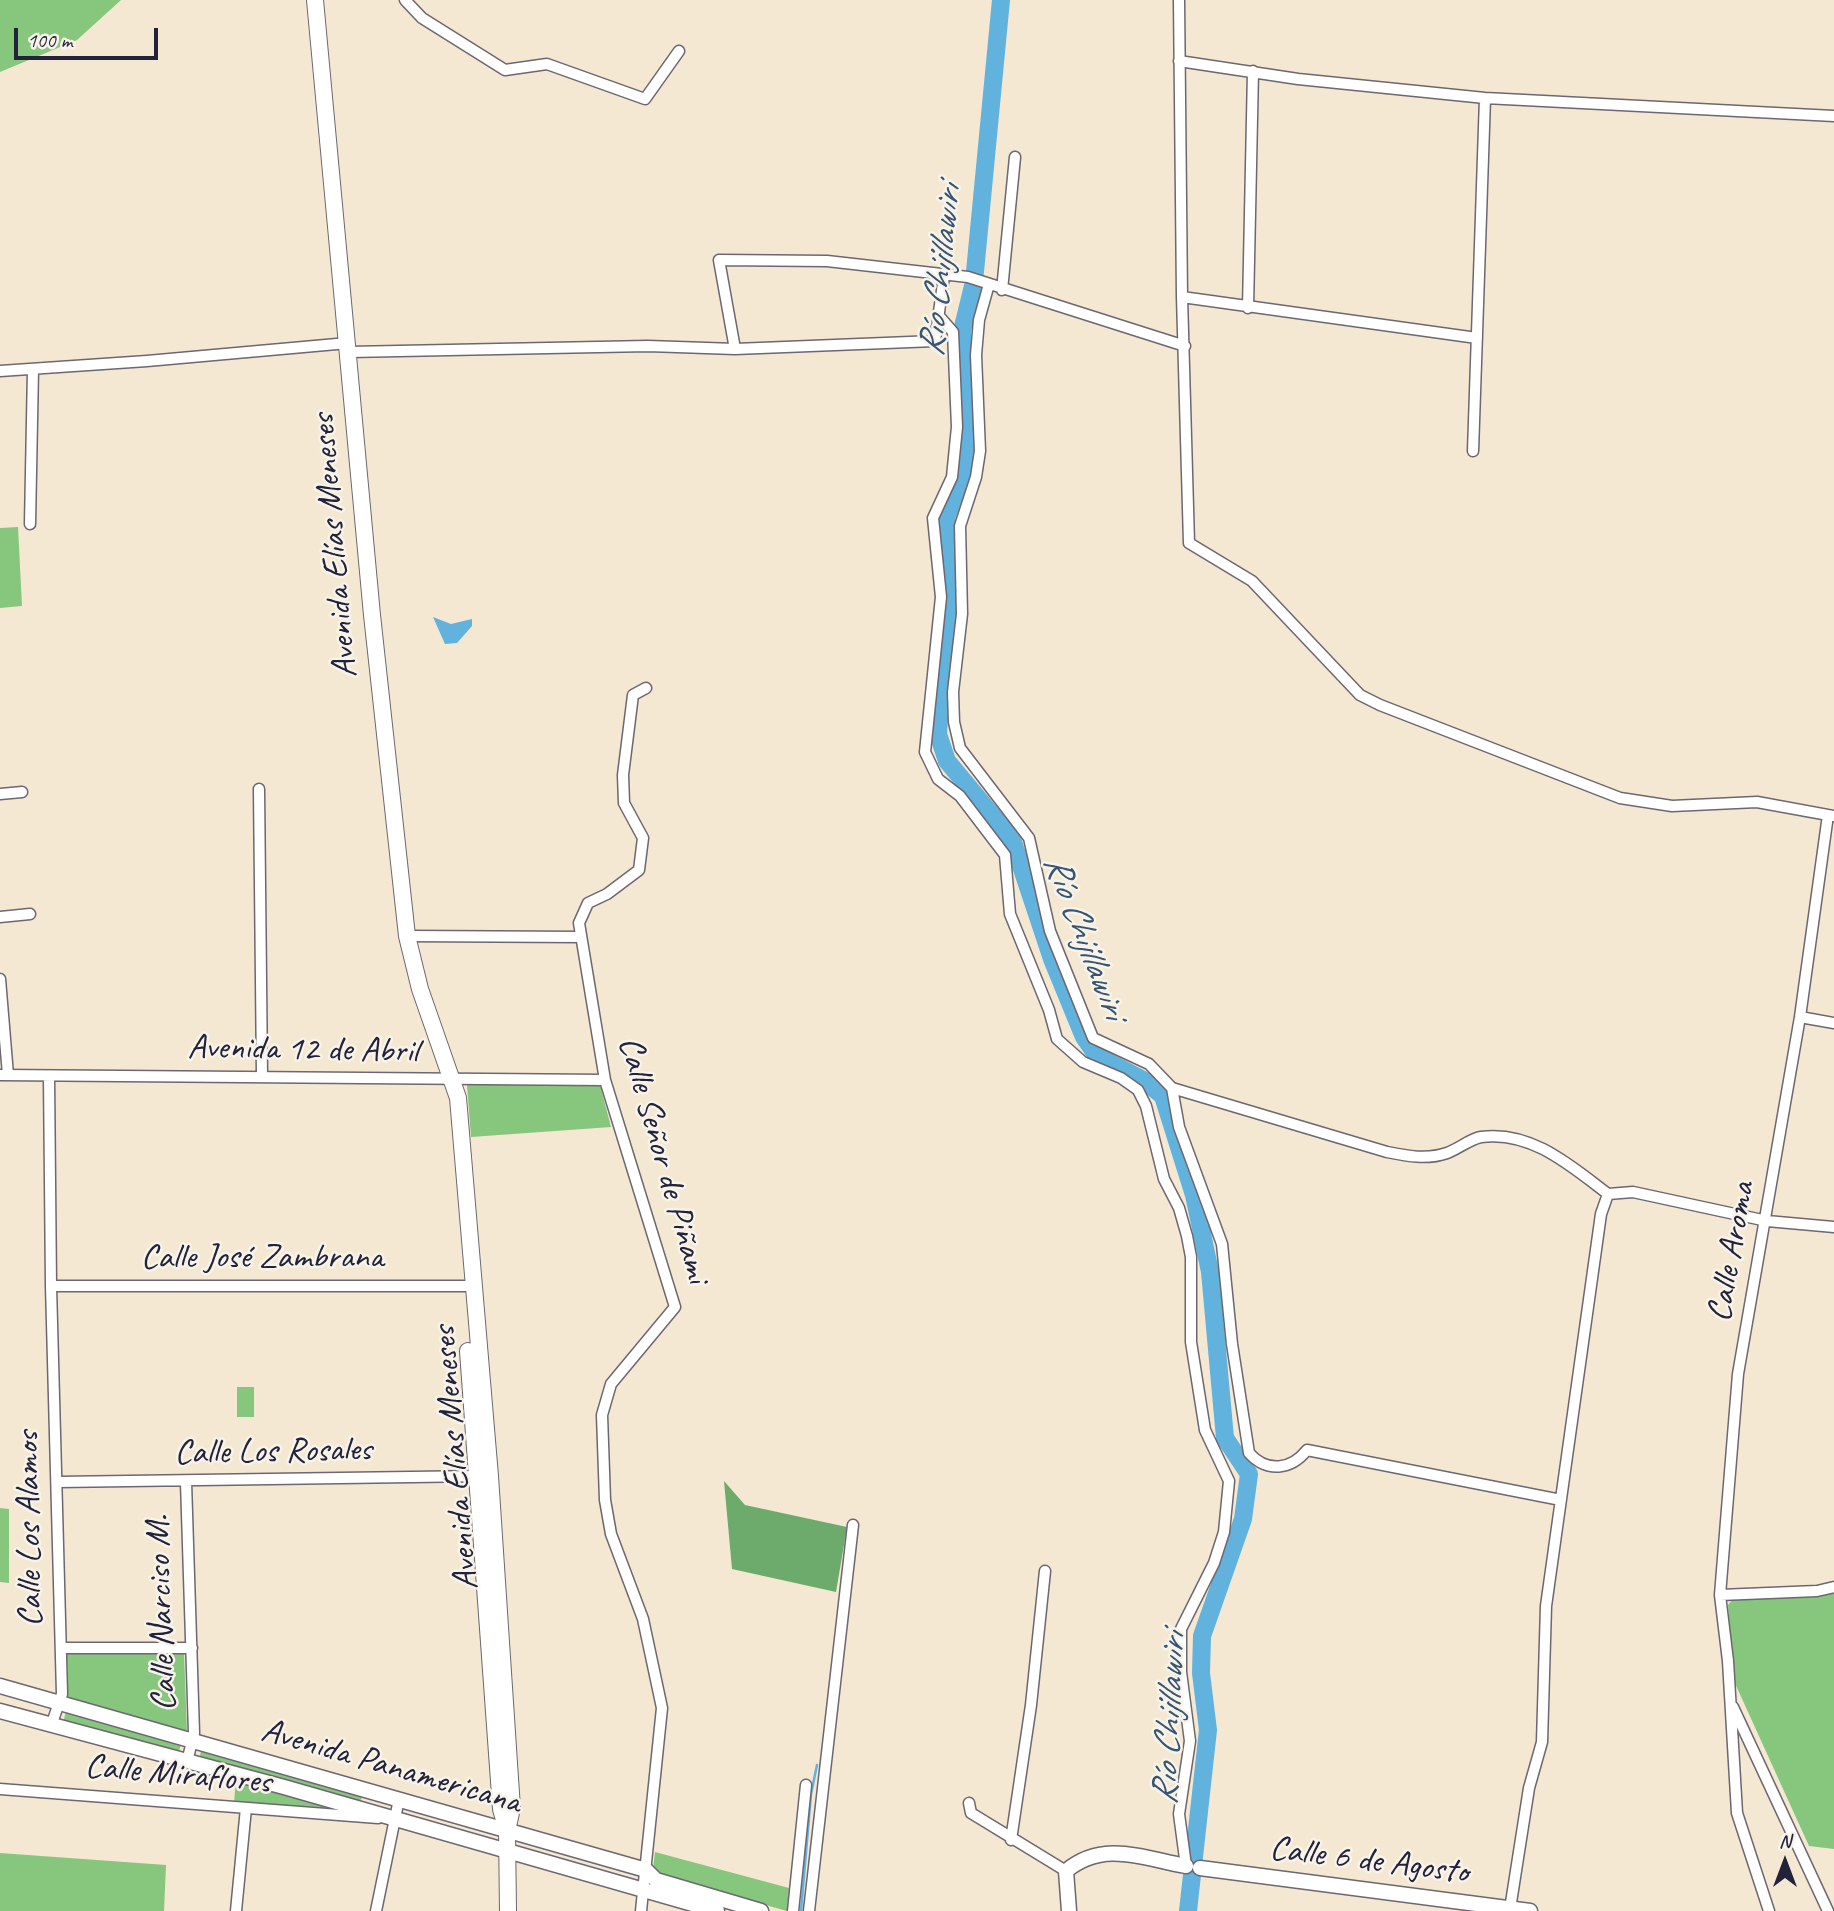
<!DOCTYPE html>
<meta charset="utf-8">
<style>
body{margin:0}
#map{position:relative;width:1834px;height:1911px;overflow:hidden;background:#f4e8d2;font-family:Caveat,sans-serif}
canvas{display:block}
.north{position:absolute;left:1750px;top:1827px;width:70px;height:70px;-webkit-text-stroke:5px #f7f3e8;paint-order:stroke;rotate:0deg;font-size:19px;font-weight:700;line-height:28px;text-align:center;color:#22223b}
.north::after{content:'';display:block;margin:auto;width:24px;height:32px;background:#22223b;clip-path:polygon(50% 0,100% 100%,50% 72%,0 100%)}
.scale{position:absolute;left:14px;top:28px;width:144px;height:32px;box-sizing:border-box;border:4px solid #22223b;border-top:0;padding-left:9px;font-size:21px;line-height:24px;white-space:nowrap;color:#22223b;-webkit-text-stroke:5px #f7f3e8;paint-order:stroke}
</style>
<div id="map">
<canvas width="1834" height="1911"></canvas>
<div class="north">N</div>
<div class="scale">100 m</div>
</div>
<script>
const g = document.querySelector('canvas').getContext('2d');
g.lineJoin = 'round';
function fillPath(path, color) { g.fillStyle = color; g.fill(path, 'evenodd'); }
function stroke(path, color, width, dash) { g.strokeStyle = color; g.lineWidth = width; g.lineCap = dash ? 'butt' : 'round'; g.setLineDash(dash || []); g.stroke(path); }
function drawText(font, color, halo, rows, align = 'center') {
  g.font = font + ' Caveat,sans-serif'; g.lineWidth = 5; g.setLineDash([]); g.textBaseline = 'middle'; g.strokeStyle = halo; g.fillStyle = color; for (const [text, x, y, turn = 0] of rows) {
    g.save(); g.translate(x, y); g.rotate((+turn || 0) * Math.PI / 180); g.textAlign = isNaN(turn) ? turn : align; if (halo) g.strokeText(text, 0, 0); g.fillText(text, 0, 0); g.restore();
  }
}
fillPath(new Path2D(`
 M0 0H121L77 40 0 72Z
 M18 527 22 606 0 608V528Z
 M467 1085H600L611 1127 471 1137Z
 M237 1387H254V1417H237Z
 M0 1508 9 1509V1583L0 1582Z
 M1834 1593V1849L1809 1846 1733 1679 1728 1605 1734 1598 1817 1597Z
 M67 1653H184L187 1732 68 1699Z
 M66 1711 181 1744 178 1756 63 1723Z
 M201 1751 363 1795 360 1802 199 1760Z
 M236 1780 328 1803 327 1810 234 1803Z
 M655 1852 789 1888 787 1911 660 1875 653 1869Z
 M0 1853 166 1865 164 1911H0Z`), '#86c67d');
fillPath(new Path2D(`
 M724 1481 745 1505 847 1527 836 1592 732 1569Z`), '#6cab6c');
fillPath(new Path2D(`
 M433 617 451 624 472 619V626L457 643 445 644Z`), '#61b2dc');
stroke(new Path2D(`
 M801 1911 811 1794 817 1765`), '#61b2dc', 2.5);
stroke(new Path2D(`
 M1001 0 974 282 962 331 968 459 946 518 954 617 942 675 938 734 947 761 1012 839 1052 959 1084 1037 1097 1056 1145 1081 1163 1096 1194 1195 1210 1272 1225 1438 1249 1474 1243 1519 1202 1636 1201 1673 1208 1730 1188 1911`), '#61b2dc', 18);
const minor = new Path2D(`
 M405 0 422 18 505 70 547 64 645 99 679 51
 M1179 0 1182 297 1189 543 1252 581 1360 695 1380 705 1620 798 1672 806 1757 802 1834 816
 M1179 61 1298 79 1485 98 1834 116
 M989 284 979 320 976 355 980 451 976 477 960 526 962 614 953 692 954 722 960 748 1029 838 1050 931 1093 1038 1149 1064 1172 1088 1179 1127 1222 1244 1232 1344 1249 1453C1267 1473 1291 1470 1307 1450L1561 1500
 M1002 290 1015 157
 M1182 297 1477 338
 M1248 308 1253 71
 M939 316 953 332 957 427 952 477 933 518 941 597 925 752 938 779 960 796 1005 855 1010 914 1049 1010 1057 1039 1083 1062 1121 1078 1138 1090 1146 1106 1164 1179 1179 1208 1187 1236 1191 1257V1342L1205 1430 1229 1481 1224 1532 1214 1563 1181 1629V1672L1190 1741 1179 1814 1186 1866
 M735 349 719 260 827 261 968 277 1185 346
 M349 352 648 346 735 349 935 341 944 276
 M0 371 147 361 348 343
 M1473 451 1485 98
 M30 524 33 369
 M259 789 262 1076
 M0 794 22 792
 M0 917 30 914
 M407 936 581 937
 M0 979 8 1075
 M1800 1017 1834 1023
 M0 1075 605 1080
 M49 1077 51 1286 62 1694 51 1726
 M1172 1088 1387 1152C1407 1156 1427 1160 1447 1153 1458 1149 1470 1139 1481 1137 1531 1130 1571 1166 1608 1194L1633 1192 1767 1221 1834 1227
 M51 1286H474
 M58 1482 482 1476
 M186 1482 194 1733 187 1762
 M1720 1595 1817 1591 1834 1587
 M61 1648H192
 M1733 1707 1828 1911
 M0 1789 378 1818
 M969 1803 971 1813 1066 1871
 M1011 1840 1031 1705 1045 1571
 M1510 1909 1529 1788 1542 1742 1546 1606 1601 1214 1608 1194
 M236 1911 246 1808
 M376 1911 399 1799
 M641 1911 662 1708 643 1619 611 1534 605 1500 602 1415 611 1384 675 1307 605 1080 579 923 588 903 607 894 639 870 643 838 624 803 623 775 633 695 646 688
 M793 1911 806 1785
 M809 1911 853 1525
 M1769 1911 1737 1813 1728 1661 1720 1595 1738 1374 1800 1017 1828 815`);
const secondary = new Path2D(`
 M0 1686 646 1870 656 1880 761 1911
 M0 1711 284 1787 717 1911
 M1200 1868 1530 1911
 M1069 1911 1066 1871C1103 1840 1142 1858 1186 1866`);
const primary = new Path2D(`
 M315 0 372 615 407 936 420 989 458 1098 490 1476 512 1808 507 1831 508 1911
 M468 1351 501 1809 506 1827`);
stroke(minor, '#6c6770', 13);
stroke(secondary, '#6c6770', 17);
stroke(primary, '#6c6770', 18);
stroke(minor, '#fff', 10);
stroke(secondary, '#fff', 14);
stroke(primary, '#fff', 16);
drawText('35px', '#22223b', '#f7f3e8', [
 ["Avenida Elías Meneses",335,546,-95],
 ["Avenida 12 de Abril",303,1050,1],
 ["Calle Señor de Piñami",663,1160,74],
 ["Calle Aroma",1732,1252,-80],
 ["Calle José Zambrana",262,1258],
 ["Calle Los Rosales",273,1452,-1],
 ["Avenida Elías Meneses",456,1458,-95],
 ["Calle Los Alamos",30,1529,-91],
 ["Calle Narciso M.",162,1613,-92],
 ["Avenida Panamericana",391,1767,16],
 ["Calle Miraflores",178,1775,5],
 ["Calle 6 de Agosto",1369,1861,7]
]);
drawText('italic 37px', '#385473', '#f7f3e8', [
 ["Río Chijllawiri",941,271,-84],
 ["Río Chijllawiri",1084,937,69],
 ["Río Chijllawiri",1170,1719,-87]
]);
</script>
